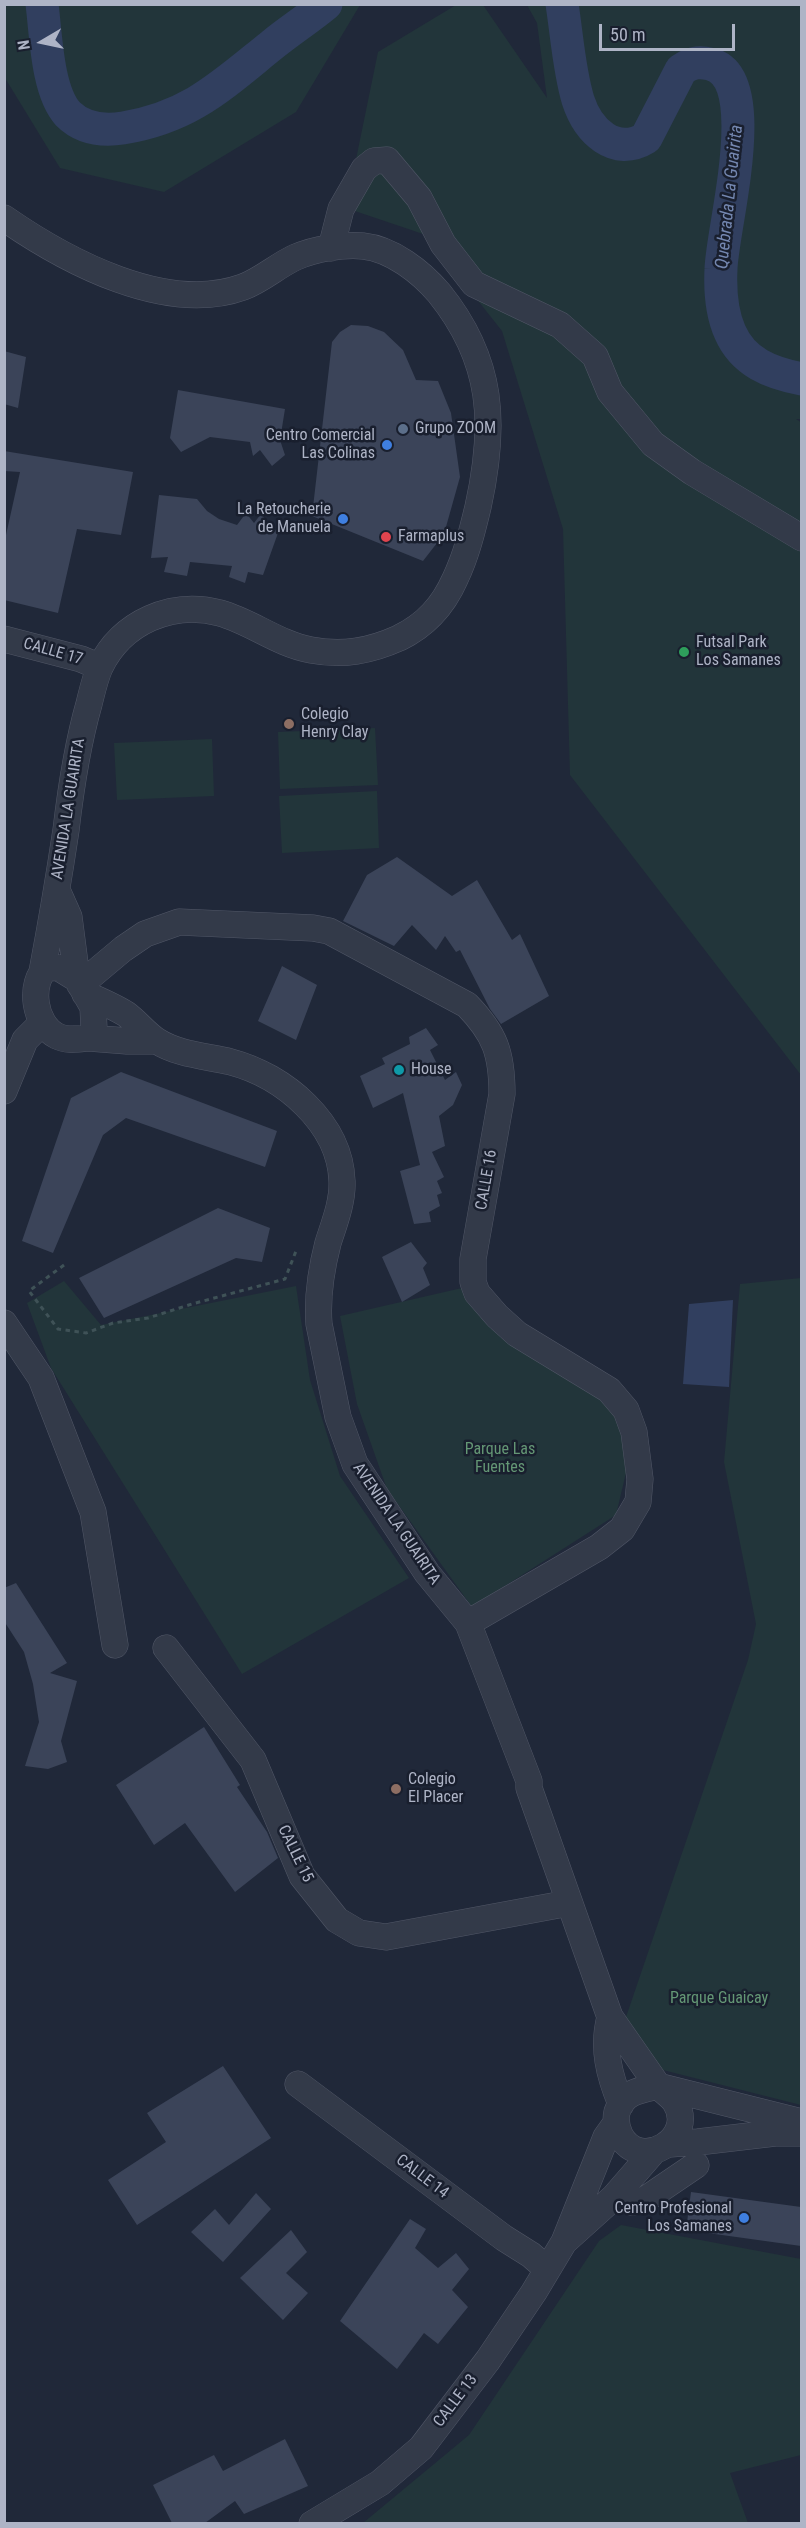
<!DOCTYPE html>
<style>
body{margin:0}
#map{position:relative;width:806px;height:2528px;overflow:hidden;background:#202839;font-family:"Roboto Condensed",sans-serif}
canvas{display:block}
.frame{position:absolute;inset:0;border:6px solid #aeb4c6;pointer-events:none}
.north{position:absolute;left:12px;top:12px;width:60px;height:60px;-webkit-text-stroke:4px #191f2e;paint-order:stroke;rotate:261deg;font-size:16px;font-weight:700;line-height:24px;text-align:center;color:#aeb4c6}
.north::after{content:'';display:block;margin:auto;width:21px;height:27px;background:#aeb4c6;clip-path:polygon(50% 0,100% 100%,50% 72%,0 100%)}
.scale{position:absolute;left:599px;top:24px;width:136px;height:27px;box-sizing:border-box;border:3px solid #aeb4c6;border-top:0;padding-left:8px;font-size:18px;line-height:21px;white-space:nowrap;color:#aeb4c6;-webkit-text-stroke:4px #191f2e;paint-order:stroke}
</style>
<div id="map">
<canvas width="806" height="2528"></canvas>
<div class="frame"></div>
<div class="north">N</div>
<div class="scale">50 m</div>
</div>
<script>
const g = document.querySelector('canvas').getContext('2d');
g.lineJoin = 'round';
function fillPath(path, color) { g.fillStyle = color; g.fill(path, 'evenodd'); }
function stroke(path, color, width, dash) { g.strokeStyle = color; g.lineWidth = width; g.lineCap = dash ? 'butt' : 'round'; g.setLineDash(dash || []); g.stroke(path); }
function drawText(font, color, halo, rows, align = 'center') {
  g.font = font + ' "Roboto Condensed",sans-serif'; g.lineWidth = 5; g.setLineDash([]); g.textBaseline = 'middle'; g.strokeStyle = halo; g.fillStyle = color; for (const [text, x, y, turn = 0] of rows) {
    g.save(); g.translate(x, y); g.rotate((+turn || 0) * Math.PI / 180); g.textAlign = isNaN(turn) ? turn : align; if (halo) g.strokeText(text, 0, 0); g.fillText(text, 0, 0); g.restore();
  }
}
fillPath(new Path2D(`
 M5 4H360V5L296 112 164 192 60 168 5 78Z
 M456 5H483L547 98 537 23 527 5H801L802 419H796L802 423 801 1075 570 775 563 529 502 331 426 235 346 208 378 52Z
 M375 728 378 785 280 789 278 732Z
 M212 739 214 796 117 800 114 743Z
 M377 791 379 848 282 853 279 796Z
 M801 1278V2105L655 2068 626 2017 748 1660 756 1624 724 1462 740 1284Z
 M64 1281 101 1325 296 1286 310 1380 340 1476 409 1578 242 1674 51 1368 27 1303Z
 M462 1288 584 1383 618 1416 629 1460 616 1515 472 1607 387 1489 357 1404 340 1316Z
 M621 2225 801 2259V2455L730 2473 748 2523H363L469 2435 599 2241Z`), '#22353a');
fillPath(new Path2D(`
 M733 1300 729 1387 683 1384 689 1304Z`), '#313f5f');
stroke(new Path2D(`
 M42 4C46 35 47 91 68 114 83 129 103 131 123 128 190 117 221 86 272 45 289 31 308 19 326 4
 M562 4C567 36 569 70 578 100 588 131 615 157 646 138L681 70C691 63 698 61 710 64 765 77 722 228 721 269 720 290 721 312 730 332 743 362 770 373 802 379`), '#313f5f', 33);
fillPath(new Path2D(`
 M351 325 368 326 384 332 403 350 416 380 438 381 451 413 460 477 444 534 423 561 312 516 332 342 340 332Z
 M4 351 26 357 18 408 4 404Z
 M178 390 285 409 280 440 285 455 272 466 260 450 253 456 250 442 210 437 181 452 170 438Z
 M4 451 133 472 121 535 77 529 58 613 4 600V544L20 472 4 471Z
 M159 495 197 499 207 511 219 519 237 525 246 513 254 523 261 514 278 533 263 575 248 572 245 583 229 577 232 566 190 562 187 576 164 572 168 557 151 558Z
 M397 857 452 896 477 880 512 940 520 934 549 996 501 1024 490 1009 460 950 456 952 445 936 436 950 412 925 394 946 343 921 367 875Z
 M282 966 317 985 296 1040 258 1021Z
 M426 1028 438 1045 430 1050 445 1080 456 1072 462 1085 453 1105 439 1116 445 1146 432 1152 444 1177 437 1181 442 1193 437 1195 440 1206 429 1212 431 1222 414 1224 400 1171 420 1165 403 1093 373 1108 360 1076 385 1064 382 1058 410 1044 409 1037Z
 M121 1072 277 1131 265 1167 126 1118 103 1135 53 1253 22 1241 71 1098Z
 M218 1208 270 1228 262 1262 236 1258 104 1318 79 1278Z
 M411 1242 427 1263 423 1268 430 1285 402 1302 382 1257Z
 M16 1583 67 1663 50 1673 77 1681 61 1741 67 1762 48 1769 25 1766 39 1722 33 1684 24 1652 4 1621V1588Z
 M204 1727 240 1785 237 1787 267 1832 278 1858 235 1892 185 1823 154 1845 116 1785Z
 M223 2066 271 2138 137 2225 108 2180 166 2142 147 2113Z
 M691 2192 801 2207V2246L686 2230Z
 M256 2193 271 2209 223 2262 191 2232 215 2209 229 2225Z
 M410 2219 426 2229 415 2248 438 2268 456 2253 469 2269 452 2290 468 2307 438 2344 424 2333 397 2369 340 2321Z
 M291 2230 307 2252 286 2273 308 2293 283 2320 240 2278Z
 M285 2439 308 2486 244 2514 235 2501 205 2523H172L153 2485 214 2455 223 2471Z`), '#3b4459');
const minor = new Path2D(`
 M4 218C66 261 166 315 243 287 262 280 278 265 296 257 315 249 342 244 363 246 392 249 421 272 439 293 494 361 496 425 478 507 472 532 466 556 455 579 443 606 426 625 399 638 370 651 343 656 311 650 278 644 252 622 220 613 172 600 122 622 100 667 95 678 92 692 89 704 77 746 71 787 66 830 59 877 51 924 42 972
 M331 248 341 209 364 169 374 161 387 160 419 198 443 244 474 284 560 325 595 356 610 392 653 444 692 472 802 538
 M4 639 81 659 100 667
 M57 890 69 917 77 979 93 1007 94 1029 89 1038C78 1039 67 1041 57 1036 34 1025 28 983 47 967L59 968 77 979
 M80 985 123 949 145 934 179 922 313 928 329 931 467 1005C495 1034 502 1053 502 1094L473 1259V1282L477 1293 497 1316 517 1334 609 1390 626 1410 634 1432 640 1479 638 1502 622 1529 599 1547 468 1623
 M85 994C99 1000 113 1006 126 1014 137 1022 146 1034 157 1041 179 1055 207 1056 231 1062 284 1076 340 1123 342 1181 343 1202 334 1224 328 1243 321 1270 317 1297 319 1324L338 1417 355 1464 427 1573 468 1623 529 1781V1788L610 2017 658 2086 802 2122
 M89 1038 127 1041H157
 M4 1091 25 1040 42 1023
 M4 1323 41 1378 93 1512 115 1645
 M166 1648 253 1760 302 1876 337 1920 359 1933 386 1937 569 1903
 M610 2017C602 2048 609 2075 621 2104
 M298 2084 504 2238 531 2255 547 2269
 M658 2086C663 2091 671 2096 675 2102 698 2138 640 2173 620 2135 617 2128 615 2120 617 2112 623 2092 640 2090 658 2086Z
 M670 2144 698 2142 775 2133H802
 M614 2197 631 2202 643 2201 696 2165
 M564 2242 614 2197 653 2152
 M312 2524 380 2483 421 2448 488 2360 534 2292 564 2242 606 2137 616 2123`);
stroke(minor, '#515767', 27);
stroke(new Path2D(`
 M64 1265 29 1291 58 1329 86 1333 113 1323 148 1318 192 1304 285 1279 296 1251`), '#3f5257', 3, [4.5, 4.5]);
stroke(minor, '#333a49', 26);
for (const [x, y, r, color] of [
 [403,429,6,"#5c6f8a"],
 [387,445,6,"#3f7fe0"],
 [343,519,6,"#3f7fe0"],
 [386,537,6,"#e0444e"],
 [684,652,6,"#2e9e5b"],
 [289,724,6,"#8d6e63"],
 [399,1070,6,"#0f9aa8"],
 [396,1789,6,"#8d6e63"],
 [744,2218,6,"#3f7fe0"]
]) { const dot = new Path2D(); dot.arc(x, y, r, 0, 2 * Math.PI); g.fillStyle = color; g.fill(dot); stroke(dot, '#191f2e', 2); }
drawText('16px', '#aeb4c6', '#191f2e', [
 ["Grupo ZOOM",415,429],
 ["Centro Comercial",375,436,"right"],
 ["Las Colinas",375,454,"right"],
 ["La Retoucherie",331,510,"right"],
 ["de Manuela",331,528,"right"],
 ["Farmaplus",398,537],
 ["Futsal Park",696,643],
 ["Los Samanes",696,661],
 ["Colegio",301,715],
 ["Henry Clay",301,733],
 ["House",411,1070],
 ["Colegio",408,1780],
 ["El Placer",408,1798],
 ["Centro Profesional",732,2209,"right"],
 ["Los Samanes",732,2227,"right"]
], 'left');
drawText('16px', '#aeb4c6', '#191f2e', [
 ["CALLE 17",53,652,16],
 ["AVENIDA LA GUAIRITA",69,809,-81],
 ["CALLE 16",487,1180,-80],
 ["AVENIDA LA GUAIRITA",396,1524,56],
 ["CALLE 15",295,1854,64],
 ["CALLE 14",422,2177,37],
 ["CALLE 13",456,2401,-53]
]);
drawText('16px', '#649775', '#191f2e', [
 ["Parque Las",500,1450],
 ["Fuentes",500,1468],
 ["Parque Guaicay",719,1999]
]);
drawText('italic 18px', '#7487b0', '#191f2e', [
 ["Quebrada La Guairita",730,197,-84]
]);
</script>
